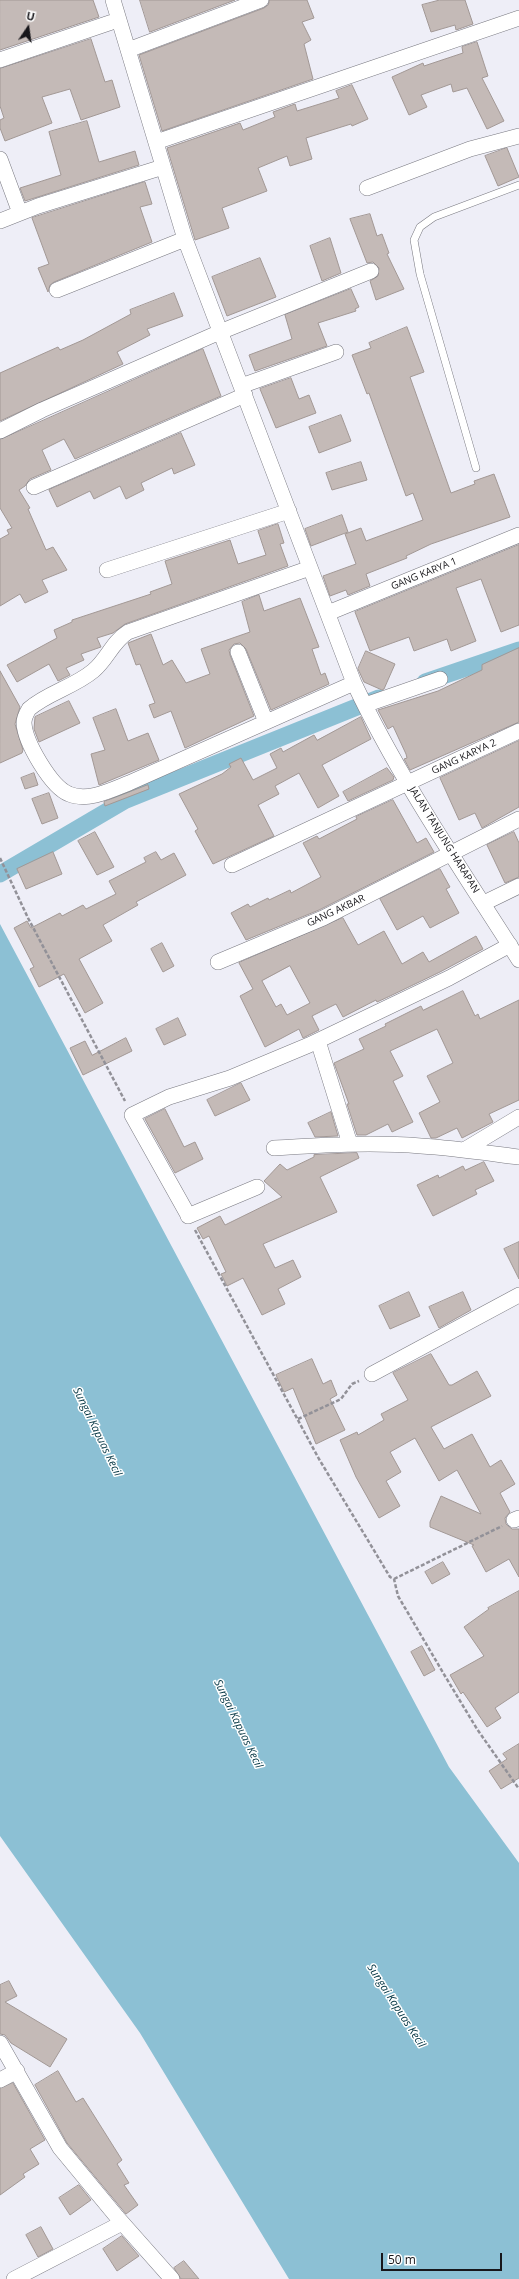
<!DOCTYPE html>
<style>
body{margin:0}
#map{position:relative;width:519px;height:2279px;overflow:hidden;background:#eeeef7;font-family:"Open Sans",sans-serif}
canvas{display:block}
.north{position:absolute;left:8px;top:8px;width:40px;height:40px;-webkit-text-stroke:3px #fff;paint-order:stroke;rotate:13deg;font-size:11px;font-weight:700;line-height:16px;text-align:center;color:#17161a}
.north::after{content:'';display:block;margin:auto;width:14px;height:18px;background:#17161a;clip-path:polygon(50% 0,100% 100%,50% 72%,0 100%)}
.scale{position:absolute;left:381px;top:2253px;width:121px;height:18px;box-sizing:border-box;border:2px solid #17161a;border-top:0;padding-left:5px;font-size:12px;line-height:14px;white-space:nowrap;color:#17161a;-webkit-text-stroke:3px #fff;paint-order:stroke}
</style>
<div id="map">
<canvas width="519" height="2279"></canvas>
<div class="north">U</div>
<div class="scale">50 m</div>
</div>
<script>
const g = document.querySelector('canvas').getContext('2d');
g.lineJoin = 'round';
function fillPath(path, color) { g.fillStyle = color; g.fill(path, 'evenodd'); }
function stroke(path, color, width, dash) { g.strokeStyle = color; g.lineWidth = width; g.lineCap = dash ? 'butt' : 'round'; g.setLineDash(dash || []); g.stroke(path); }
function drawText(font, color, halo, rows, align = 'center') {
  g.font = font + ' "Open Sans",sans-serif'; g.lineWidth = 3; g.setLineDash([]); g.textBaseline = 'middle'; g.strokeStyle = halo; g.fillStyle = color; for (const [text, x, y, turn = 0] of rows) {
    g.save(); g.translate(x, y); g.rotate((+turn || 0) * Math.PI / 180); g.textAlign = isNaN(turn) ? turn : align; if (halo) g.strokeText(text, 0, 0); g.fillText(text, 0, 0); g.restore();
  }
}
fillPath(new Path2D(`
 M0 924 449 1767 519 1863V2279H289L140 2033 0 1836Z`), '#8cc0d4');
stroke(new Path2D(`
 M425 682 519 650
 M0 874 126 800 379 698`), '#8cc0d4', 17);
const building = new Path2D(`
 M0 0H93L99 17 0 50Z
 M140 0H235L150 32Z
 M270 0H307L314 18 302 22 311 40 304 44 313 79 162 131 139 55 264 8 268 5Z
 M440 0H465L473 24 456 30 455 25 431 32 422 5Z
 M91 39 105 82 112 80 120 107 81 120 70 89 42 97 52 123 5 141 0 128V120L4 118 0 106V69Z
 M477 42 488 76 482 78 504 121 487 129 467 88 453 92 451 84 421 95 427 107 409 115 392 77 423 63 424 66 463 53 462 47Z
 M352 85 368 119 352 126 351 124 306 138 312 159 290 166 287 156 258 168 267 191 222 208 229 228 195 240 167 148 240 123 243 130 275 117 273 112 295 104 297 111 339 98 336 91Z
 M87 121 99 162 135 151 139 165 25 201 20 188 61 175 49 132Z
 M507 148 519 177 498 186 485 156Z
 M145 182 152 204 140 207 152 242 54 282 50 285 48 292 38 268 49 264 32 218Z
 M370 214 377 236 382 234 389 253 387 254 404 289 376 300 370 281 378 276 379 268 373 262 367 263 350 219Z
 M330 238 341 273 322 281 310 246Z
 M260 258 276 297 227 316 212 277Z
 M351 289 359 307 355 309 356 311 318 323 327 346 255 371 249 355 292 339 285 315Z
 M174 293 183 316 147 329 150 335 117 352 123 364 0 421V373L58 347 60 350 83 340 131 314 130 310Z
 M407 327 424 372 410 377 451 493 475 484 474 481 494 474 510 517 431 544 406 556 407 558 366 574 370 586 348 595 346 590 330 596 323 576 356 564 345 534 361 528 366 541 423 520 413 493 406 496 369 393 367 394 352 355 371 348 369 343Z
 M203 349 221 396 75 459 64 439 42 450 51 470 30 479 25 486 19 490 30 508 28 509 46 550 53 547 67 570 42 580 48 592 25 603 20 594 0 606V539L9 534 7 530 12 528 0 508V440Z
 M291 378 299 399 309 395 316 413 276 428 260 389Z
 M341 415 351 441 319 453 309 427Z
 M181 433 195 465 174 474 172 468 141 483 144 490 126 499 120 486 94 499 90 491 57 507 49 490Z
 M361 462 367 480 332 490 326 473Z
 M342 515 348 532 311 546 305 529Z
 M278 524 284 543 280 544 288 566 125 624 113 633 97 638 101 647 81 654 84 660 66 668 70 675 58 681 49 664 17 682 7 665 57 638 54 630 72 622V620L151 594 150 592 172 584 165 561 230 540 238 564 266 555 258 531Z
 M519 545V625L501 632 481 579 456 588 476 641 451 651 447 639 414 651 409 637 370 651 355 612Z
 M259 595 264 611 300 598 319 647 312 649 321 675 325 673 329 684 271 710 246 649 240 643 234 644 229 650 230 655 254 716 185 748 171 711 154 718 149 705 155 703 140 664 136 665 128 643 151 634 163 665 172 660 186 683 210 674 201 649 250 632 242 602Z
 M519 648V722L410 770 404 759 407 758 406 754 393 726 388 729 378 710 438 691 482 670V665Z
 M366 651 395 664 384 689 382 690 364 682 358 669Z
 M0 671 20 707 15 724 23 750 22 753 0 763Z
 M69 701 80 723 39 742 34 729 35 717Z
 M116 709 128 741 148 733 159 760 99 785 91 754 105 750 93 718Z
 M361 717 371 739 322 765 339 796 318 808 299 773 275 786 279 794 258 805 274 836 213 864 195 831 198 829 179 794 222 774 231 767 229 764 241 758 253 780 277 768 270 754 281 748 283 752 314 735 317 740Z
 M519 741V807L482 828 475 813 459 820 440 778Z
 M387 768 394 777 393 780 348 801 343 792Z
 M34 773 38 785 25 789 21 778Z
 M148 785 149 789 105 806 104 802Z
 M49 793 58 818 42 824 32 799Z
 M393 800 417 843 426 838 434 852 319 910 246 940 231 913 248 904 250 907 268 898 269 900 290 890 291 893 321 877 303 843 317 836 319 839 357 819 356 817Z
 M95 832 114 867 97 875 78 841Z
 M514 832 519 843V877L505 883 487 845Z
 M53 852 62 874 26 889 17 869Z
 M156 852 161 860 174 853 186 875 136 902 138 905 103 925 112 941 79 959 103 1003 85 1013 64 974 39 987 30 969 34 967 14 928 27 921 31 928 60 913 62 916 83 905 86 909 116 894 109 881 146 862 144 858Z
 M440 869 450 887 446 889 459 913 430 928 423 916 397 930 380 899Z
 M343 918 358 945 384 931 402 964 423 952 429 962 476 936 483 949 440 972 388 997 377 1002 376 1000 343 1017 336 1004 312 1016 319 1030 303 1038 299 1029 265 1047 240 996 253 989 239 963ZM290 966 310 1003 287 1015 281 1004 276 1007 262 981Z
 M162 943 174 966 163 972 151 949Z
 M463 991 475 1016 478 1014 480 1019 519 1000V1100L489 1114 493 1122 462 1138 457 1128 436 1138H431L419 1113 440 1102 427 1076 453 1063 437 1029 390 1051 403 1076 393 1081 413 1122 392 1132 388 1124 366 1135H357L347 1104H349L334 1063 364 1049 359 1039 386 1026 385 1024 421 1006 423 1010Z
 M178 1018 186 1035 164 1045 156 1029Z
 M126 1038 132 1051 83 1075 70 1048 85 1041 92 1055Z
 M241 1083 250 1100 215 1116 207 1100Z
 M165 1109 184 1147 195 1142 203 1159 175 1173 145 1119Z
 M331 1112 338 1136 315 1137 308 1123Z
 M357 1153 359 1158 320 1177 337 1212 263 1244 275 1268 293 1260 301 1277 278 1289 285 1304 262 1315 243 1278 227 1286 221 1274 226 1272 209 1236 203 1239 197 1228 220 1216 225 1225 282 1197 264 1181 280 1164 287 1170 314 1157V1155Z
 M484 1162 494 1181 475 1190 477 1194 433 1216 417 1185 438 1175 439 1178 463 1166 465 1170Z
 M519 1242V1279L504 1249Z
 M409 1292 420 1316 390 1329 379 1306Z
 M463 1292 471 1310 439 1328 429 1307Z
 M431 1354 449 1385H452L477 1371 491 1396 431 1427 444 1449 472 1434 490 1467 501 1460 515 1484 500 1493 510 1512 505 1518 506 1524 512 1529H519V1577L509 1559 486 1572 472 1546 474 1545 430 1527V1522L441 1496 481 1514 457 1470 439 1481 415 1438 390 1452 401 1472 386 1481 400 1506 379 1518 356 1477 340 1440 357 1432 358 1435 384 1420 381 1414 408 1400 393 1373Z
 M312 1359 323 1384 331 1380 337 1395 330 1399 345 1430 316 1444 293 1388 284 1392 276 1375Z
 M443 1562 450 1574 432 1584 425 1572Z
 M519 1591V1692L495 1708 501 1718 487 1727 463 1692 461 1694 450 1675 484 1656 464 1627 489 1609 488 1608Z
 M422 1646 435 1670 424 1676 411 1652Z
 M519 1744V1778L501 1789 489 1771 507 1759 503 1754Z
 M9 1981 17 1996 5 2002 67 2039 50 2067 11 2043 5 2035 0 2034V1985Z
 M58 2071 76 2102 83 2098 122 2160 117 2164 129 2183 124 2185 138 2205 126 2214 67 2143 35 2085Z
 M13 2083 45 2140 30 2149 39 2164 23 2174 25 2177 0 2195V2089Z
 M79 2185 91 2200 70 2215 59 2198Z
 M41 2227 53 2249 38 2257 26 2235Z
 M122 2236 139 2256 117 2271 103 2249Z
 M184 2261 199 2279H181L174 2268Z`);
fillPath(building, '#c4bab7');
stroke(building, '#a29895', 1);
const service = new Path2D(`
 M476 468 420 274 414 240 420 227 434 217 519 185`);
const minor = new Path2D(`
 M113 0 185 239 354 683C400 780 462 870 519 960
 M128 50 261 0
 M0 60 118 20
 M156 142 519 18
 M0 159 20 213
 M367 188 470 149 519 136
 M0 221 38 206 163 167
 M57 290 185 239
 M241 386 336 352
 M0 431 42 410 220 332 371 271
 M34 487 245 395
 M310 568 128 632C112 642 107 660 93 671 74 687 47 693 29 709 26 714 24 718 24 723 25 742 51 787 69 794 88 802 111 790 129 783L354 683
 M107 570 289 511
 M328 613 519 535
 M238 652 266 722
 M365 705 440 679
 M232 865 519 731
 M484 903 519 886
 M218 962 323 918 519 819
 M318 1041 350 1144
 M274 1148C323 1145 372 1142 421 1146 454 1148 487 1153 519 1157
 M464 1150 519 1117
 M188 1215 132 1115 169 1097 230 1078 309 1045 449 978 510 945
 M188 1216 257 1187
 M372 1374 519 1295
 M514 1520 519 1518
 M0 2043 60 2148 117 2217 172 2279
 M0 2080 17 2071
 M14 2279 122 2223`);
stroke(service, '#797981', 8);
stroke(minor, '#797981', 16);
stroke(new Path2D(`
 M0 858 28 918 125 1101
 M195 1230 319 1459 390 1577 394 1579 398 1596 445 1676 477 1729 519 1789
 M298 1419 341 1399 352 1384 359 1381
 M394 1579 502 1526`), '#929198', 2.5, [4, 2]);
stroke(service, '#fff', 7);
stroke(minor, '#fff', 15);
drawText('10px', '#17161a', '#fff', [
 ["GANG KARYA 1",424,574,-22],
 ["GANG KARYA 2",464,757,-25],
 ["JALAN TANJUNG HARAPAN",444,840,58],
 ["GANG AKBAR",336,911,-25]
]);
drawText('italic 11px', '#013341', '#fff', [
 ["Sungai Kapuas Kecil",97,1432,64],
 ["Sungai Kapuas Kecil",238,1724,64],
 ["Sungai Kapuas Kecil",396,2006,57]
]);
</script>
